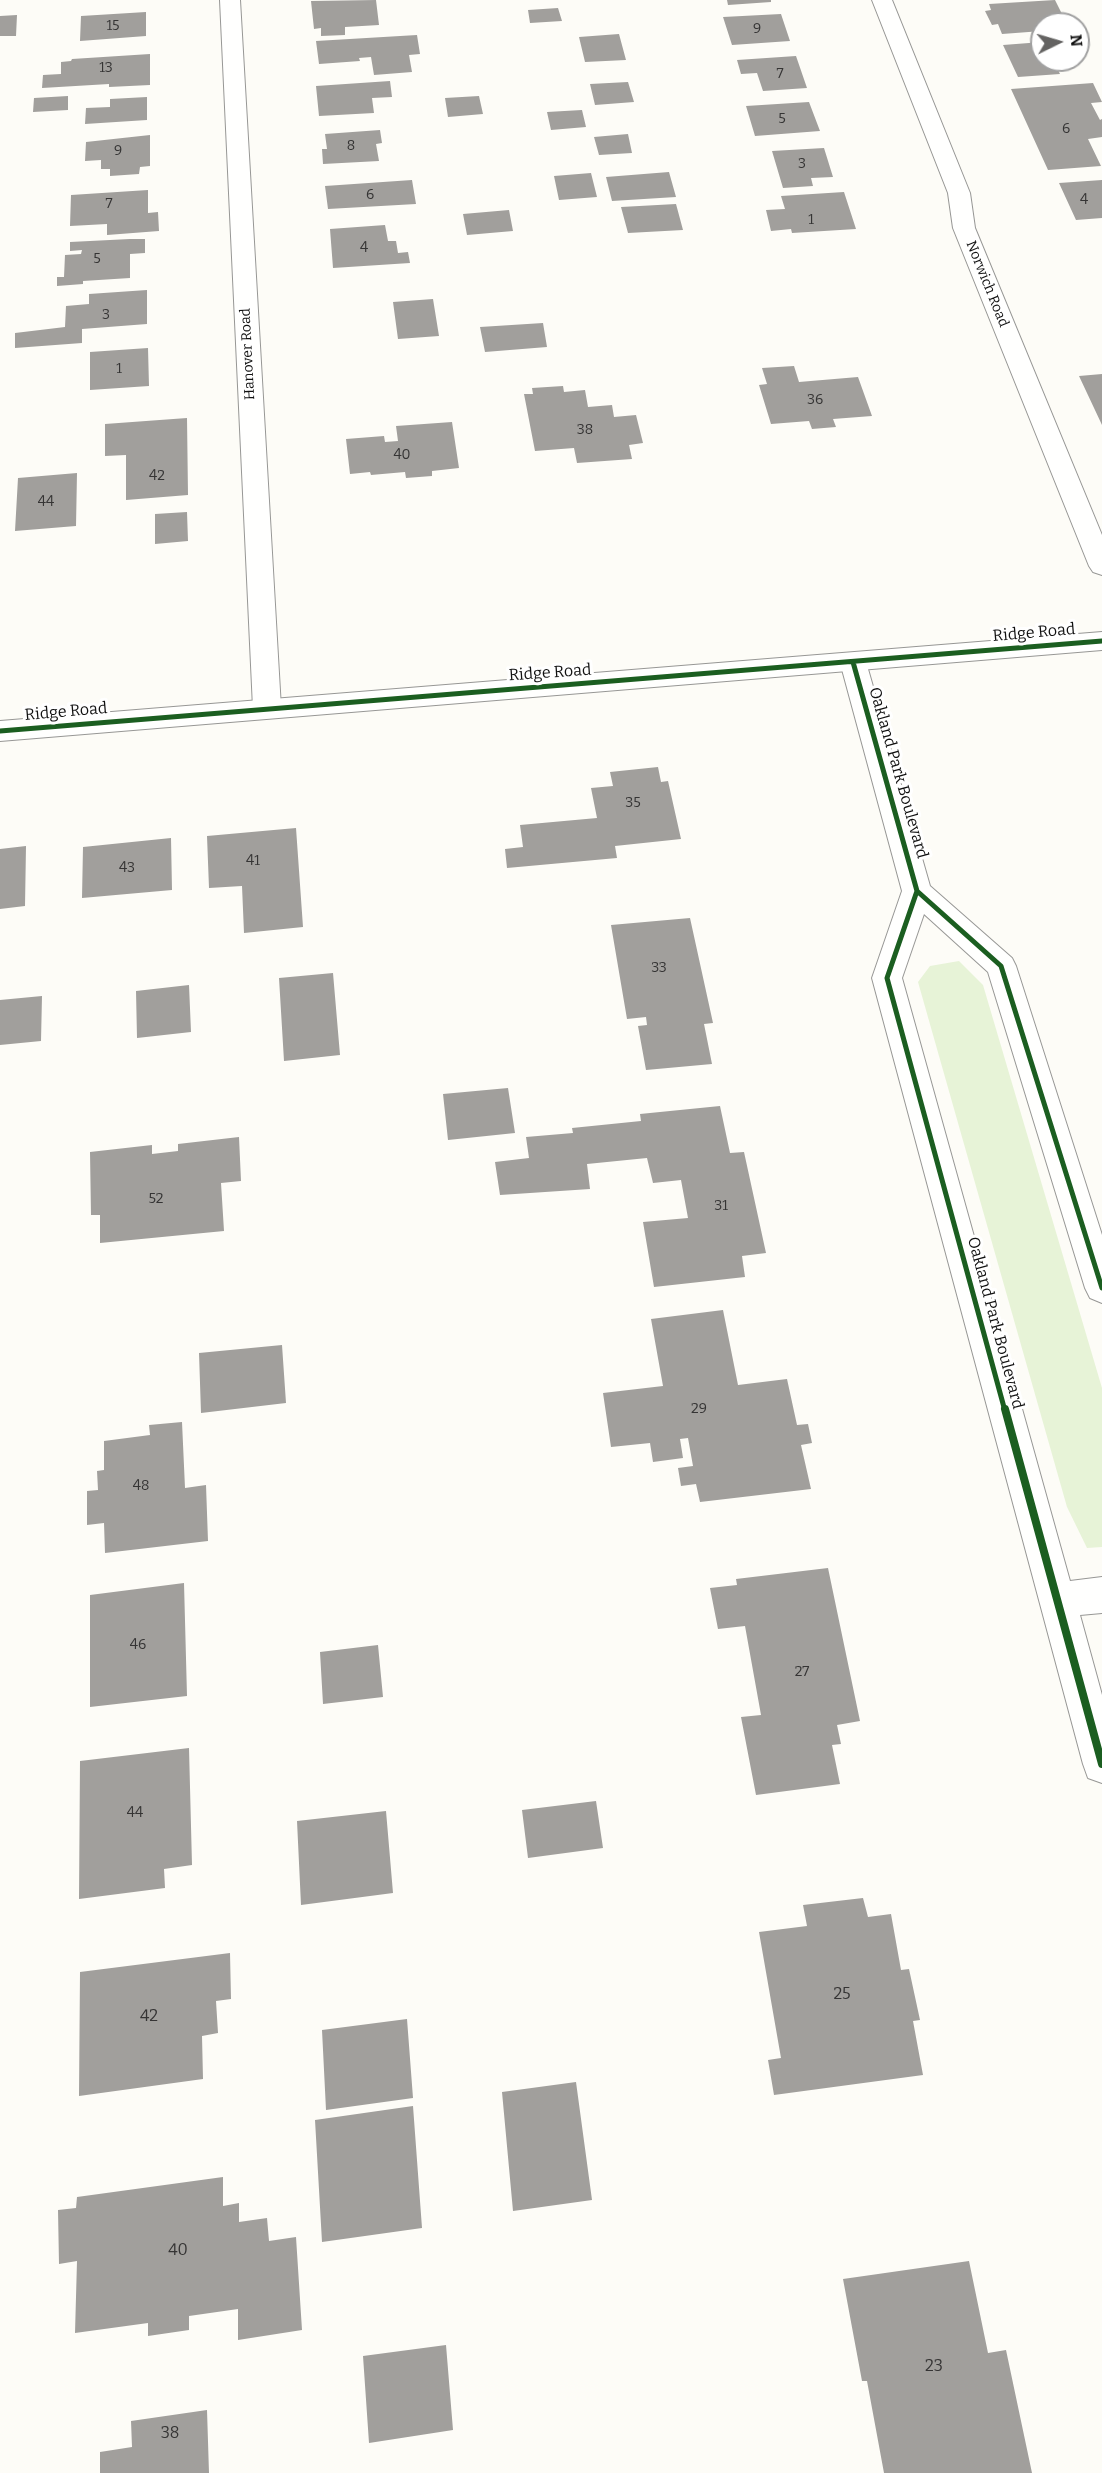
<!DOCTYPE html>
<style>
body{margin:0}
#map{position:relative;width:1102px;height:2473px;overflow:hidden;background:#fdfcf7;font-family:Bitter,serif}
canvas{display:block}
.north{position:absolute;left:1030px;top:12px;width:60px;height:60px;box-sizing:border-box;background:#fff;border:2px solid #a0a0a0;border-radius:50%;rotate:85deg;font-size:16px;font-weight:700;line-height:24px;text-align:center;color:#111}
.north::after{content:'';display:block;margin:auto;width:21px;height:27px;background:#646362;clip-path:polygon(50% 0,100% 100%,50% 72%,0 100%)}
</style>
<div id="map">
<canvas width="1102" height="2473"></canvas>
<div class="north">N</div>
</div>
<script>
const g = document.querySelector('canvas').getContext('2d');
g.lineJoin = 'round';
function fillPath(path, color) { g.fillStyle = color; g.fill(path, 'evenodd'); }
function stroke(path, color, width, dash) { g.strokeStyle = color; g.lineWidth = width; g.lineCap = dash ? 'butt' : 'round'; g.setLineDash(dash || []); g.stroke(path); }
function drawText(font, color, halo, rows, align = 'center') {
  g.font = font + ' Bitter,serif'; g.lineWidth = 6; g.setLineDash([]); g.textBaseline = 'middle'; g.strokeStyle = halo; g.fillStyle = color; for (const [text, x, y, turn = 0] of rows) {
    g.save(); g.translate(x, y); g.rotate((+turn || 0) * Math.PI / 180); g.textAlign = isNaN(turn) ? turn : align; if (halo) g.strokeText(text, 0, 0); g.fillText(text, 0, 0); g.restore();
  }
}
fillPath(new Path2D(`
 M959 961 983 985 1102 1388V1547L1087 1548 1067 1507 918 982 930 966Z`), '#e7f3d7');
fillPath(new Path2D(`
 M376 0 379 25 345 27V35L321 36V28L314 29 311 1Z
 M727 0H771V2L728 5Z
 M1055 0 1067 24H1042V31L1002 34 998 24 992 25 985 11 991 10 989 4Z
 M558 8 562 21 530 23 528 10Z
 M146 12V36L80 41 81 16Z
 M781 14 790 41 732 45 723 17Z
 M17 15 16 36H0V16Z
 M619 34 626 60 585 62 579 37Z
 M417 35 420 54 409 55 412 72 374 75 371 57 359 58 360 61 319 64 316 41Z
 M1042 42V60H1053L1060 74 1018 77 1003 45Z
 M150 54V85L109 87V84L42 88 43 75 61 74V62L71 61 72 59Z
 M796 56 807 88 763 91 757 73 741 74 737 60Z
 M390 81 392 97 372 98 374 113 319 116 316 86Z
 M628 82 634 102 595 105 590 84Z
 M1093 83 1102 102 1091 103 1100 120 1102 119V137L1088 139 1101 166 1048 170 1011 89Z
 M68 96V110L33 112 34 98Z
 M479 96 483 114 448 117 445 98Z
 M147 97V120L85 124 86 108 110 107V99Z
 M809 102 820 131 755 136 746 106Z
 M582 110 586 127 551 130 547 112Z
 M380 130 382 143 376 144 379 161 323 164 322 149H327L325 134Z
 M628 134 632 153 599 155 594 137Z
 M150 135V166L140 167 139 174 110 176V169H101V160L85 161 86 142Z
 M824 148 833 177 811 178 813 186 783 188 772 151Z
 M669 172 676 197 612 201 606 177Z
 M591 173 597 197 559 200 554 176Z
 M412 180 416 204 328 209 325 186Z
 M1102 180V218L1076 220 1059 183Z
 M148 190V213L158 212 159 231 107 235V224L70 226 71 195Z
 M844 192 856 229 792 233 791 229 771 231 766 210 785 209 781 196Z
 M676 204 683 230 628 233 621 207Z
 M509 210 513 231 467 235 463 214Z
 M385 225 388 241H396L398 253 408 252 410 263 333 268 330 229Z
 M130 239H145V253L130 254V278L83 281V284L57 286V277H64L65 255 81 254 82 250 70 251V242Z
 M147 290V324L82 329V343L15 348V333L65 327 66 306 89 304V294Z
 M433 299 439 336 398 339 393 302Z
 M543 323 547 347 485 352 480 327Z
 M148 348 149 386 90 390V352Z
 M794 366 799 382 858 377 872 416 833 419 836 427 812 429 809 421 771 424 759 385 767 384 762 368Z
 M1102 374V425L1079 376Z
 M563 386 564 392 585 390 588 407 612 405 614 417 636 415 643 443 629 445 632 459 577 463 574 448 535 451 524 394H533L532 388Z
 M187 418 188 495 126 500V455L105 456V424Z
 M452 422 459 468 432 471V476L406 478 405 472 371 475 370 472 350 474 346 439 384 436 385 442 398 441 396 426Z
 M77 473 76 526 15 531 18 478Z
 M187 512 188 541 155 544V514Z
 M658 767 661 782 668 781 681 839 615 846 617 858 507 868 505 849 523 847 520 825 597 818 591 788 613 786 610 772Z
 M296 828 303 927 244 933 242 886 209 888 207 836Z
 M171 838 172 890 82 898 83 847Z
 M26 846 25 906 0 909V849Z
 M690 918 713 1023 704 1024 712 1064 646 1070 638 1026 647 1025 646 1017 627 1019 611 925Z
 M333 973 340 1055 284 1061 279 978Z
 M189 985 191 1032 137 1038 136 991Z
 M42 996 41 1041 0 1045V1000Z
 M508 1088 515 1133 448 1140 443 1094Z
 M720 1106 730 1153 744 1152 766 1253 742 1256 745 1277 654 1287 643 1222 688 1218 681 1180 653 1183 647 1158 587 1164 590 1189 500 1195 495 1162 529 1158 526 1137 573 1133 572 1128 641 1121 640 1114Z
 M239 1137 241 1181 221 1183 224 1231 100 1243V1215H91L90 1152 152 1145V1154L178 1151V1144Z
 M723 1310 738 1385 787 1379 797 1425 808 1424 812 1443 801 1445 811 1489 700 1502 696 1484 681 1486 678 1468 693 1466 688 1438 680 1439 683 1458 653 1462 650 1443 611 1447 603 1393 663 1386 651 1319Z
 M282 1345 286 1403 201 1413 199 1353Z
 M182 1422 185 1488 206 1485 208 1541 105 1553 104 1523 87 1525V1491L98 1490 97 1471 104 1470V1441L150 1435 149 1425Z
 M828 1568 860 1721 837 1725 841 1744 832 1745 840 1784 756 1795 741 1717 761 1715 745 1626 718 1629 710 1588 737 1585 736 1579Z
 M184 1583 187 1696 90 1707V1595Z
 M378 1645 383 1697 323 1704 320 1652Z
 M189 1748 192 1865 164 1869 165 1888 79 1899 80 1761Z
 M596 1801 603 1848 528 1858 522 1810Z
 M386 1811 393 1893 301 1905 297 1821Z
 M863 1898 868 1917 891 1914 901 1970 909 1969 920 2020 913 2021 923 2075 774 2095 768 2060 781 2058 759 1932 807 1926 803 1905Z
 M230 1953 231 1999 216 2001 218 2033 202 2036 203 2079 79 2096 80 1972Z
 M407 2019 413 2098 326 2110 322 2030Z
 M576 2082 592 2200 513 2211 502 2092Z
 M413 2106 422 2228 322 2242 315 2120Z
 M223 2177V2206L239 2203V2222L267 2218 269 2241 296 2237 302 2330 238 2340V2309L189 2316V2330L148 2336V2323L75 2333 77 2261 59 2264 58 2210 76 2208 77 2197Z
 M969 2261 988 2353 1006 2350 1032 2473H884L867 2381H862L843 2279Z
 M446 2345 453 2430 369 2443 363 2356Z
 M207 2410 209 2473H100V2452L132 2447 131 2421Z`), '#a19f9c');
const minor = new Path2D(`
 M220 0H240L281 708 277 715 267 718 257 715 253 708Z
 M872 0H892L970 193 975 228 1102 535V575L1093 572 1089 566 953 228 948 193Z
 M853 653 863 655 866 662 930 886 1012 958 1016 966 1102 1235V1303L1090 1298 1085 1288 988 972 924 914 902 978 1070 1581 1102 1577V1613L1080 1615 1102 1695V1783L1088 1778 1083 1764 872 978 902 891 840 662 843 655Z`);
const tertiary = new Path2D(`
 M1102 632V650L0 741V721Z`);
stroke(minor, '#979795', 2);
stroke(tertiary, '#979795', 2);
fillPath(minor, '#fffffe');
fillPath(tertiary, '#fffffe');
stroke(new Path2D(`
 M853 662 917 891 1001 966 1102 1288
 M0 731 1102 641
 M917 891 887 978 1005 1411`), '#1b5e20', 5);
stroke(new Path2D(`
 M1005 1409 1102 1764`), '#1b5e20', 8);
drawText('14px', '#353434', null, [
 ["15",113,26],
 ["9",757,29],
 ["13",106,68],
 ["7",780,74],
 ["5",782,119],
 ["6",1066,129],
 ["8",351,146],
 ["9",118,151],
 ["3",802,164],
 ["6",370,195],
 ["4",1084,200],
 ["7",109,204],
 ["1",811,220],
 ["4",364,248],
 ["5",97,259],
 ["3",106,315],
 ["1",119,369],
 ["36",815,400],
 ["38",585,430],
 ["40",402,455],
 ["42",157,476],
 ["44",46,502],
 ["35",633,803],
 ["41",253,861],
 ["43",127,868],
 ["33",659,968],
 ["52",156,1199],
 ["31",721,1206],
 ["29",699,1409],
 ["48",141,1486],
 ["46",138,1645],
 ["27",802,1672],
 ["44",135,1813]
]);
drawText('14px', '#111', '#fff', [
 ["Norwich Road",987,284,68],
 ["Hanover Road",248,354,-93]
]);
drawText('16px', '#111', '#fff', [
 ["Ridge Road",1034,633,-5],
 ["Ridge Road",550,673,-4],
 ["Ridge Road",66,712,-5],
 ["Oakland Park Boulevard",898,773,74],
 ["Oakland Park Boulevard",995,1323,75]
]);
drawText('16px', '#353434', null, [
 ["25",842,1995],
 ["42",149,2017],
 ["40",178,2251],
 ["23",934,2367],
 ["38",170,2434]
]);
</script>
